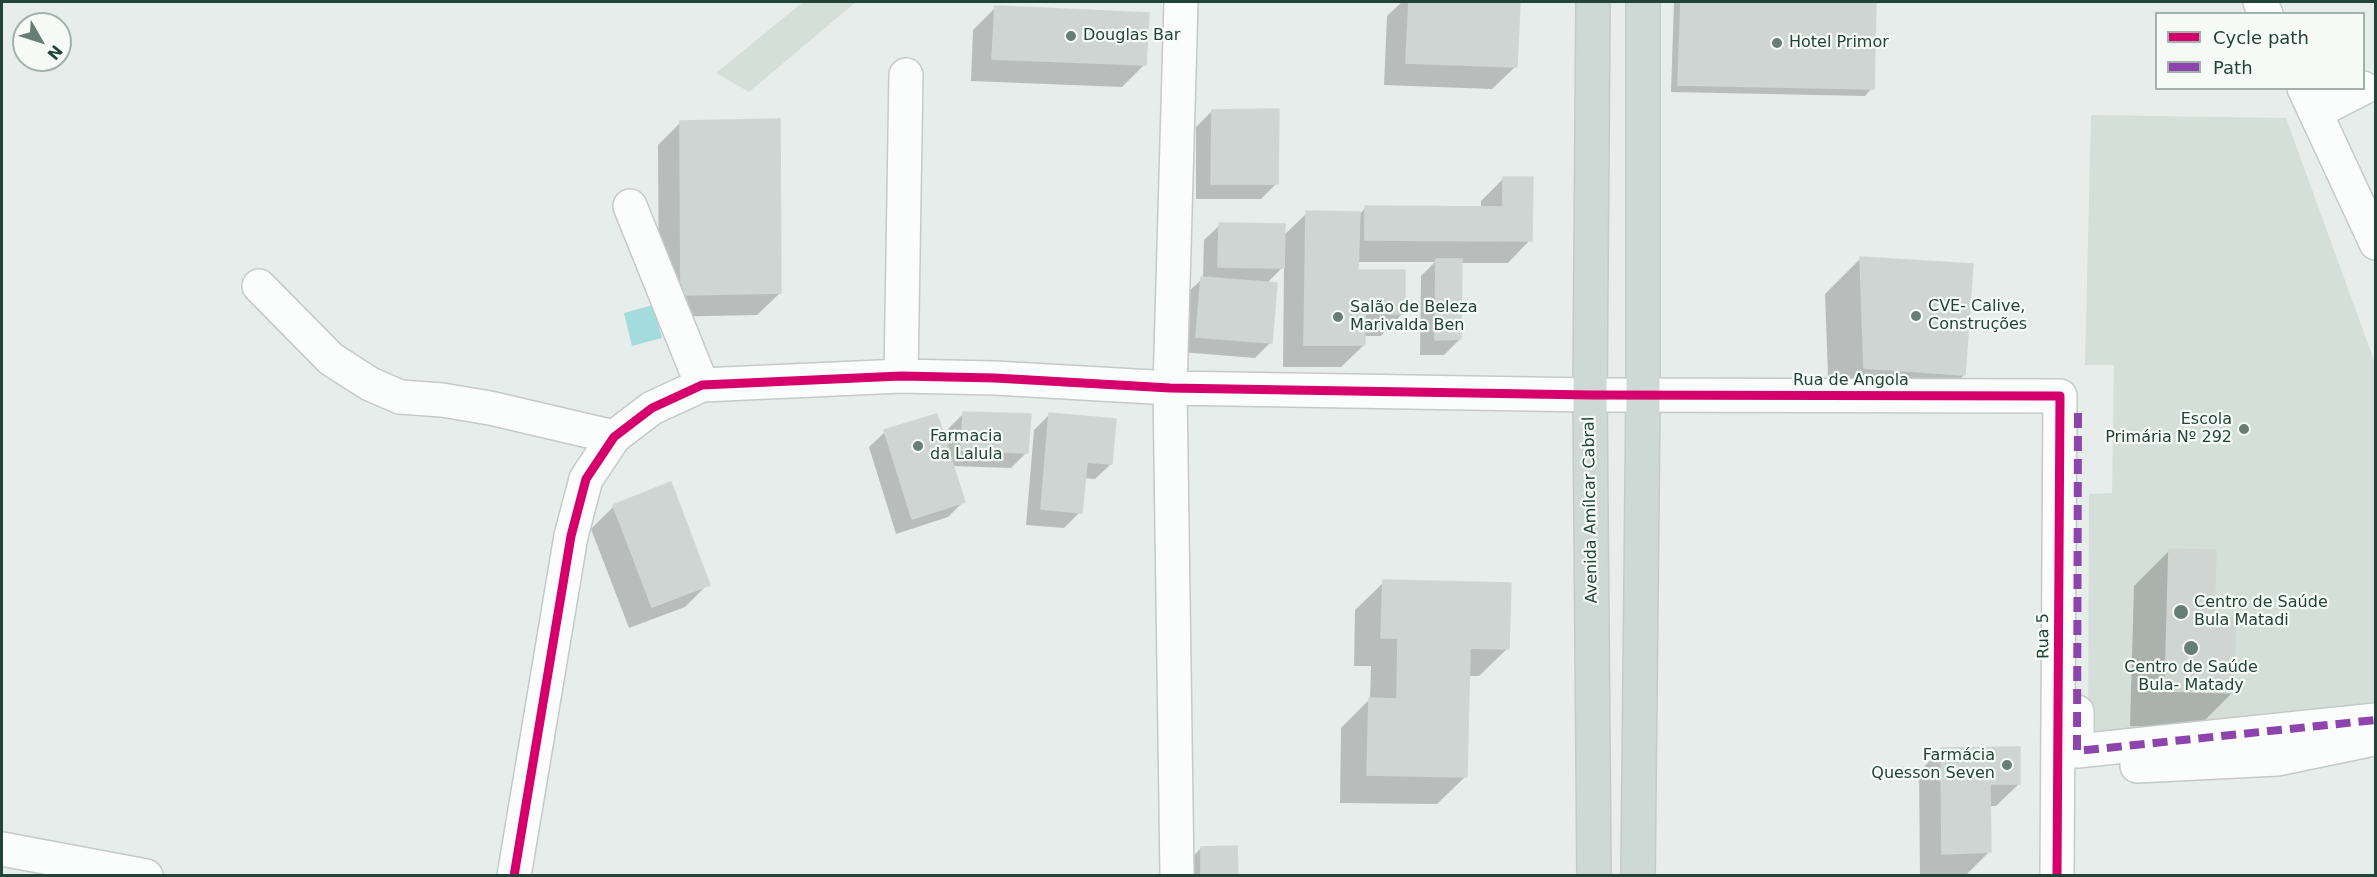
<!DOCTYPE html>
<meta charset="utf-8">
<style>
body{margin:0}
#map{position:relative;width:2377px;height:877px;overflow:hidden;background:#e7edea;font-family:"DejaVu Sans",sans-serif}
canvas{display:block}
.frame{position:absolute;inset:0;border:3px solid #224337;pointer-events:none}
.legend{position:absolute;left:2155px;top:12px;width:210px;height:78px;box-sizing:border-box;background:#f6fbf8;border:2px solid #a1b1ab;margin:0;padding:8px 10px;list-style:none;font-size:18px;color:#224337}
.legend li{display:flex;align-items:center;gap:12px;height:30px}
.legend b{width:30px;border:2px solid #a1b1ab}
.north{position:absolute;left:12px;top:12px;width:60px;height:60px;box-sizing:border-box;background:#f6fbf8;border:2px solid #a1b1ab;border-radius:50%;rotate:129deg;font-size:16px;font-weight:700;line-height:24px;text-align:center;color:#224337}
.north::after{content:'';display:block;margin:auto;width:21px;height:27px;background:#677e76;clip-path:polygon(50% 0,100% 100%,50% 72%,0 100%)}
</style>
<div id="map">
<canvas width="2377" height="877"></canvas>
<div class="frame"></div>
<ul class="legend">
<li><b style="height:8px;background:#d6006c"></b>Cycle path</li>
<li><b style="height:8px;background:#8e44ad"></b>Path</li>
</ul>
<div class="north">N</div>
</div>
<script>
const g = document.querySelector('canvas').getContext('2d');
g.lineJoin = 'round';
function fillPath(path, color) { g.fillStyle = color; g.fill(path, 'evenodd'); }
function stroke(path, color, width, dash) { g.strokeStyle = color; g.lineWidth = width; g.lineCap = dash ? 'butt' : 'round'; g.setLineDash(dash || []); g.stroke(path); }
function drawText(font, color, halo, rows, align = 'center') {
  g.font = font + ' "DejaVu Sans",sans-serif'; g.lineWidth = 4.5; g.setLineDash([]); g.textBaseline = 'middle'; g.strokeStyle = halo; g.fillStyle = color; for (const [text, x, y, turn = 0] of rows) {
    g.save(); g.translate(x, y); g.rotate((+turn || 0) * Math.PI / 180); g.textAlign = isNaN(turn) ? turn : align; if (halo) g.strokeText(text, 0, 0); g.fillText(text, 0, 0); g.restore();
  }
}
fillPath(new Path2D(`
 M803 2H856L749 92 716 73Z
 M2091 115 2286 118 2375 363V712L2273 730 2088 731 2089 494 2112 493 2114 365H2085Z`), '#d5dfd9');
fillPath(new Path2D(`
 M653 305 662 338 632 346 624 313Z`), '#a4dcdd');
fillPath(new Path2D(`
 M1402 2H1518L1515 67 1492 89 1384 85 1387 16Z
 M1674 2H1875L1872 88 1865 96 1671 92Z
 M996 7 1145 64 1122 87 971 81 973 30Z
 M1212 111 1277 183 1261 199H1196V127Z
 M681 122 780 293 757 315 659 317 658 145Z
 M1504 178 1530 240 1508 263H1461L1460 339 1444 355H1420L1421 276 1435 262H1357V271L1403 313 1381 336H1364V345L1341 367H1283L1284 266 1266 284 1271 342 1255 358 1181 352 1186 294 1203 278 1204 240 1220 225 1283 236 1307 213 1360 214 1365 208H1481V201Z
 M1860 259 1964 375 1928 410 1829 403 1825 294Z
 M964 413 1027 452 1011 468 952 466 963 502 948 517 896 534 869 447 885 432 947 448 948 429Z
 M1049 415 1111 464 1095 479 1083 478 1080 512 1064 528 1026 525 1034 430Z
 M614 506 708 584 685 607 629 628 591 529Z
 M2170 550 2213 619 2232 693 2197 728 2130 726 2134 586Z
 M1384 582 1508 648 1479 676H1468L1466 776 1437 804 1340 803 1341 728 1370 699 1371 666H1354L1355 610Z
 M1941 749 2019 784 1996 806H1989V852L1967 874 1920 876 1919 772Z
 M1201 848 1236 876H1186V864Z`), '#0003');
const building = new Path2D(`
 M1409 2H1520L1517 67 1406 63Z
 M1681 2H1876L1874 89 1678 85Z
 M995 6 1149 13 1146 65 992 59Z
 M1279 109 1278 184H1211L1212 110Z
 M780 119 781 293 681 295 680 121Z
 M1503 177H1533L1532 241 1365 240V206L1503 207Z
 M1306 211 1360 212 1358 270H1405V314L1365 313V345H1304Z
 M1219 223 1285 224 1284 268 1218 267Z
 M1860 257 1973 264 1965 375 1864 368Z
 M1436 259H1462L1461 339 1435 340Z
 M1201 277 1277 283 1272 343 1196 337Z
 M963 412 1031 414 1028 453 961 450Z
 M1049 413 1116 419 1112 464 1087 462 1082 513 1041 509Z
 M937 414 965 502 912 519 884 430Z
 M671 482 710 585 652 607 613 505Z
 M2169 549 2216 550 2214 617 2236 618 2234 693 2165 691Z
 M1383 580 1511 583 1509 649 1470 648 1467 777 1367 775 1369 698 1397 699 1398 638H1381Z
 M2020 747V784H1990L1991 852 1942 854 1941 748Z
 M1237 846 1238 876H1201V847Z`);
fillPath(building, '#cfd5d3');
stroke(building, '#cfd6d3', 1.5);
const minor = new Path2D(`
 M2260 2 2266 14
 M2304 88 2376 243
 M2316 112 2363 88
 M630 206 702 385
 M259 286 331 359 370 384 400 397 442 400 490 408 614 437
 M901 376 906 75
 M2077 712V751L2376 720
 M2137 766 2277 759 2374 739
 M2 849 146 876
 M514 876 571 536 586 479 614 437 652 408 702 385 901 376 995 378 1170 388 1590 395 2060 396 2057 876
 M1177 876 1170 388 1181 2`);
const major = new Path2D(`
 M1593 2 1590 395 1594 876
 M1638 876 1643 395V2`);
stroke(minor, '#c4cac7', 36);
stroke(major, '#c2ccc8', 36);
stroke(minor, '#fbfcfc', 33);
stroke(major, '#ced8d4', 33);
stroke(new Path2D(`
 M2078 413 2077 751 2376 720`), '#8e44ad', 8, [15, 8]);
stroke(new Path2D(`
 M514 876 571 536 586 479 614 437 652 408 702 385 901 376 995 378 1170 388 1590 395 2060 396 2057 876`), '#d6006c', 9);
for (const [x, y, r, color] of [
 [1071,36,6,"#677e76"],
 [1777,43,6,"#677e76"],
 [1916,316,6,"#677e76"],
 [1338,317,6,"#677e76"],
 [2244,429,6,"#677e76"],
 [918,446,6,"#677e76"],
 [2181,612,8,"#677e76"],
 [2191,648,8,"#677e76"],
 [2007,765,6,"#677e76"]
]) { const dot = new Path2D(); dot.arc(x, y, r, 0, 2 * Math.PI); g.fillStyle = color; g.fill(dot); stroke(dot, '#f6fbf8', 2); }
drawText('16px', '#224337', '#f6fbf8', [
 ["Douglas Bar",1083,36],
 ["Hotel Primor",1789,43],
 ["CVE- Calive,",1928,307],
 ["Construções",1928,325],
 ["Salão de Beleza",1350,308],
 ["Marivalda Ben",1350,326],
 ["Escola",2232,420,"right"],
 ["Primária Nº 292",2232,438,"right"],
 ["Farmacia",930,437],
 ["da Lalula",930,455],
 ["Centro de Saúde",2194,603],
 ["Bula Matadi",2194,621],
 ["Centro de Saúde",2191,668,"center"],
 ["Bula- Matady",2191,686,"center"],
 ["Farmácia",1995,756,"right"],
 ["Quesson Seven",1995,774,"right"]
], 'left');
drawText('16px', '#224337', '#f6fbf8', [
 ["Rua de Angola",1851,381],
 ["Avenida Amílcar Cabral",1591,510,-91],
 ["Rua 5",2044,636,-91]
]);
</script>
